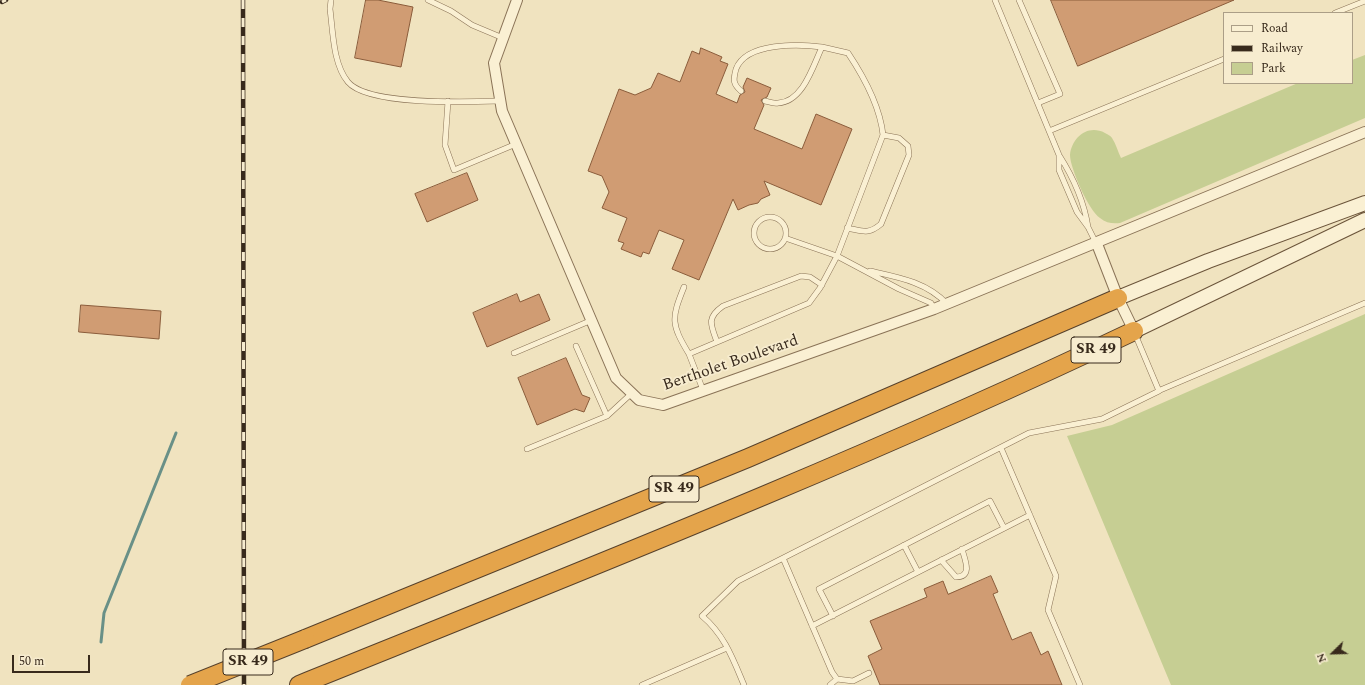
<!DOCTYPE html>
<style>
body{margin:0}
#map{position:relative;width:1365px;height:685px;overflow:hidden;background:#f0e3bf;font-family:Spectral,serif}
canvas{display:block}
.legend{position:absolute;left:1223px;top:12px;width:130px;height:72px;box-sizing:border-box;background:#f7eccf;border:1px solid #ab9e87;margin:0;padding:5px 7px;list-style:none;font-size:12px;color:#382a1c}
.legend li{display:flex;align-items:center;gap:8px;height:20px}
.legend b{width:20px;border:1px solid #ab9e87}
.north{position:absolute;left:1313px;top:633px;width:40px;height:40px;-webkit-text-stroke:3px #f7eccf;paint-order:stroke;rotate:247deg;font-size:11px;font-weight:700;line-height:16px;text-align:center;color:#382a1c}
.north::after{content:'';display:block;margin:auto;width:14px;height:18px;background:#382a1c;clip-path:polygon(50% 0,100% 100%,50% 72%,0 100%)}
.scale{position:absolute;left:12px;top:655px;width:78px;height:18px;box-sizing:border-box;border:2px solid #382a1c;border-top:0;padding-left:5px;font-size:12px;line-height:14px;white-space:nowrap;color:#382a1c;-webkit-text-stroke:3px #f7eccf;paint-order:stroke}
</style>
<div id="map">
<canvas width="1365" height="685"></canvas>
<ul class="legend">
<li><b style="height:5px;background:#faf0d3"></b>Road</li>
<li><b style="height:5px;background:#382a1c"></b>Railway</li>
<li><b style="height:11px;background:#c6ce93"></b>Park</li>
</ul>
<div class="north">N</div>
<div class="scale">50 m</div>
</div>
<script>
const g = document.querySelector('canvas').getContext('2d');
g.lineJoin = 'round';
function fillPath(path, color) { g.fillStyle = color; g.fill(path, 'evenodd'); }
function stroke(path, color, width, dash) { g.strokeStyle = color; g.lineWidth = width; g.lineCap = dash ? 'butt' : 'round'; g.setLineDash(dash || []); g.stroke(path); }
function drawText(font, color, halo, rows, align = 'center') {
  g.font = font + ' Spectral,serif'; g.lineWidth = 3.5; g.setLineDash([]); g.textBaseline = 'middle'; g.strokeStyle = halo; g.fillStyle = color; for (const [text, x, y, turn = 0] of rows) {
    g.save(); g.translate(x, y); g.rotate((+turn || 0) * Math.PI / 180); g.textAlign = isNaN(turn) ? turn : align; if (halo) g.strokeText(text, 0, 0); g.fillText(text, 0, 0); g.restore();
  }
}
fillPath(new Path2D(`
 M1365 55V118L1120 223C1113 224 1106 223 1100 218 1089 211 1070 168 1070 155 1072 137 1088 124 1105 133 1107 134 1111 136 1112 138 1116 144 1118 152 1121 158L1298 83H1352V60Z
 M1365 314V685H1171L1067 436 1112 425Z`), '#c6ce93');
stroke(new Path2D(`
 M101 642 104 613 176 433`), '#699087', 3);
const building = new Path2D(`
 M366 0H378L413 7 401 67 355 58Z
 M1051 0H1234L1078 66Z
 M701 48 722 57 720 61 728 64 716 94 737 103 740 95 745 92 743 87 747 78 771 88 767 97 761 100 764 105 754 129 802 149 816 114 852 129 821 205 764 181 770 195 761 199 758 203 749 205 738 210 733 199 699 280 672 269 684 240 659 230 649 254 643 252 641 257 621 249 624 243 618 241 627 218 602 208 609 192 602 176 588 171 619 89 635 95 651 88 658 73 680 82 692 51 699 54Z
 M467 173 478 200 427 222 415 194Z
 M517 294 520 302 539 294 550 320 487 347 473 313Z
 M81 305 161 311 159 339 79 332Z
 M566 358 582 395 590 398 584 412 575 409 537 425 518 378Z
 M991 576 998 592 993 594 1012 640 1031 632 1041 655 1048 651 1062 685H880L868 656 882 649 870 621 927 597 924 589 943 581 948 594Z`);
fillPath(building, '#d09c73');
stroke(building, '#8a5c3b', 1);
const service = new Path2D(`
 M331 0 330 9C333 32 333 64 348 82 368 106 470 102 501 101
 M428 0 451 11 472 25 503 38
 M995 0 1059 155C1073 177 1084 201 1088 227
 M1019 0 1060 94 1038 103
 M1335 13 1365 1
 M822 47 848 53C864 77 880 106 883 135L837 256 899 289 931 303 934 309
 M741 91C733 84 733 80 736 69 746 42 799 44 822 47 813 66 803 102 778 103 774 104 769 102 765 101
 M448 101 445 145 454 170 516 144
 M1049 131 1224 59
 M1059 156V170L1077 212 1088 227 1096 243
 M754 233a16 16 0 1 1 32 0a16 16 0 1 1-32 0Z
 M847 228C863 231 868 235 881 224L909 155 908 146 899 138 883 135
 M870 271C897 277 927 282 947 304
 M684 287C671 319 671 324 689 354
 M717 342C711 325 706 318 723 306L801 276 810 277 822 285
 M576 346 607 416
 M514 353 592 320
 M703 390 689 354 809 303 820 288 837 256 785 238
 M1158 391 1365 303
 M1001 448 1056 576 1048 610 1080 685
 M527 449 607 416 632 393
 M904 545 918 572
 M783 558 832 672 837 679 830 685
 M941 560 956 577C973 577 965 560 962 549
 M833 616 819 589 990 501 1004 528
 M812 626 1030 515
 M837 679 853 681 869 673
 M642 685 727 648
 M744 685C733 659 724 634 702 616L738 581 1029 433 1102 419 1159 391 1135 334`);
const minor = new Path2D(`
 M517 0 494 63 502 111 616 378 639 400 663 405 934 309 1365 132
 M1097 244 1118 298 1134 331`);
const secondary = new Path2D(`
 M1118 298 1208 261 1365 203
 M1134 331 1365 220`);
const motorway = new Path2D(`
 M305 639 748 458 1118 298
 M299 685C579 572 861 461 1134 331`);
stroke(service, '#8a7357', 6);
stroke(minor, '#8a7357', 12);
stroke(secondary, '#6b543a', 16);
stroke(motorway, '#57412b', 20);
stroke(service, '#faf0d3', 5);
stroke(minor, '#faf0d3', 10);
stroke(secondary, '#faf0d3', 14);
stroke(motorway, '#e4a44b', 18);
const rail = new Path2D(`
 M243 0 244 685
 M2 2 6 0`);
stroke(rail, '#382a1c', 4.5);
stroke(rail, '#f7eccf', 3, [9]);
const motorwayBridge = new Path2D(`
 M190 685 305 639`);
stroke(motorwayBridge, '#57412b', 20, []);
stroke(motorwayBridge, '#e4a44b', 18);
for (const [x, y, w] of [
 [1096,350,50],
 [674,489,50],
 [248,662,50]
]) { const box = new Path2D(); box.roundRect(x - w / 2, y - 13, w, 26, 3); g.fillStyle = '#f7eccf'; g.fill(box); stroke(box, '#382a1c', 1); }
drawText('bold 15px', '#382a1c', null, [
 ["SR 49",1096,350],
 ["SR 49",674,489],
 ["SR 49",248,662]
]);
drawText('16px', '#382a1c', '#f7eccf', [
 ["Bertholet Boulevard",731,364,-19]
]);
</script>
